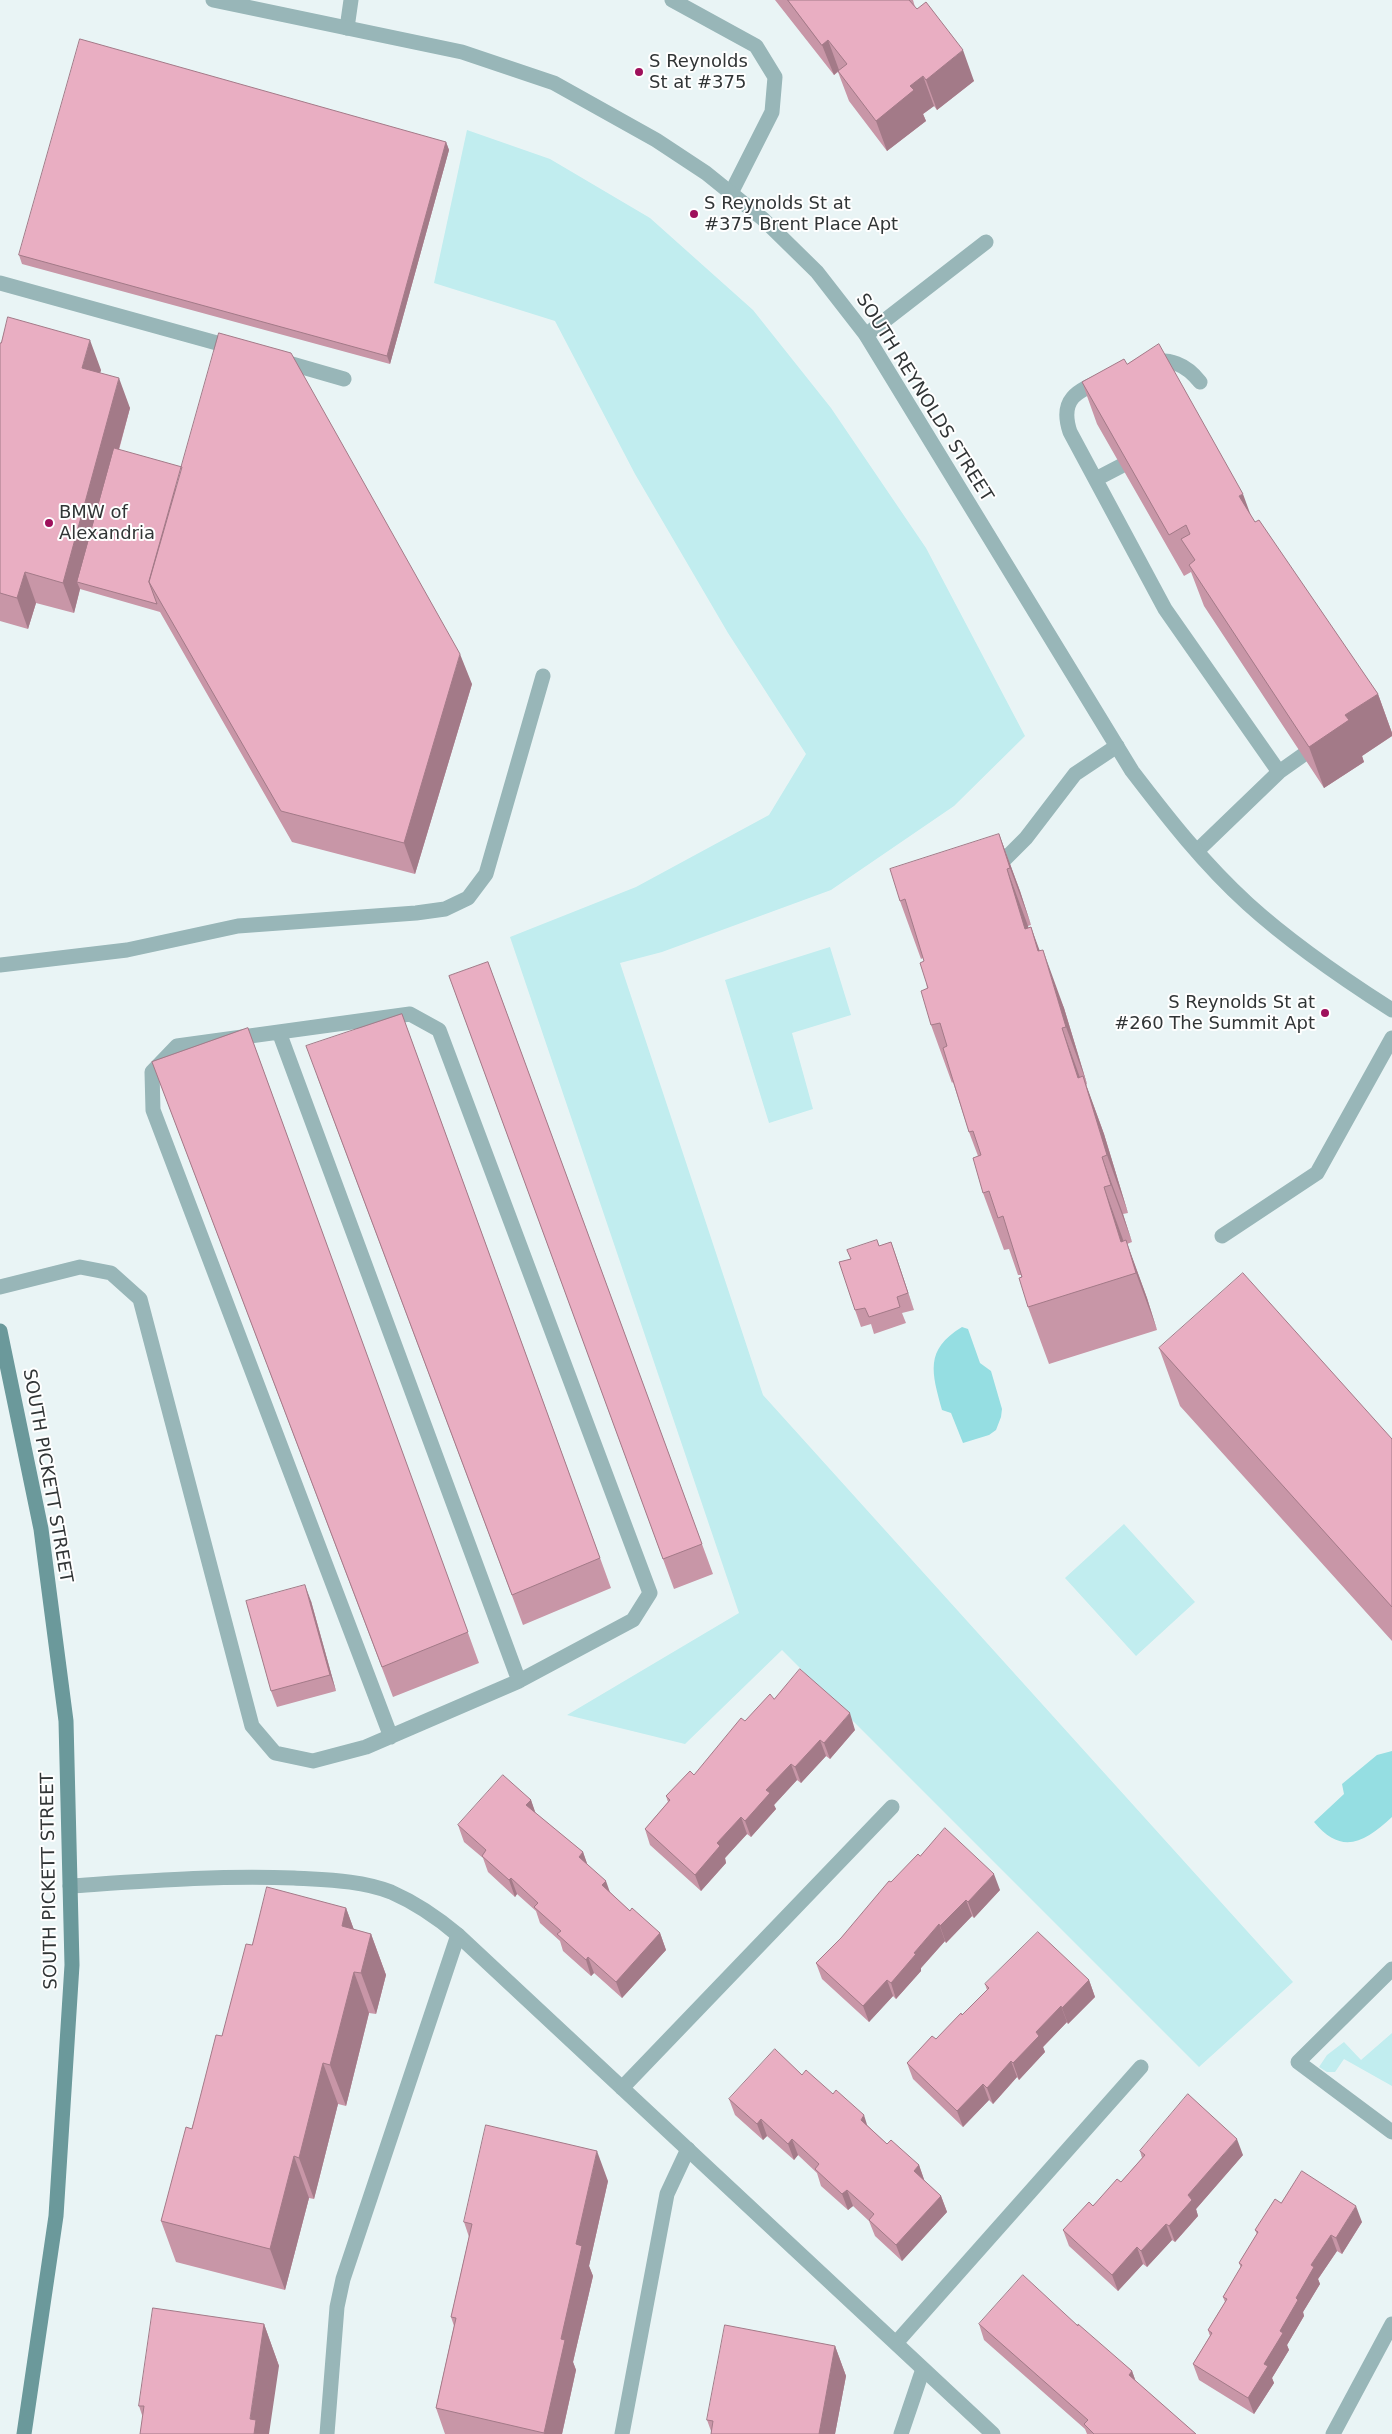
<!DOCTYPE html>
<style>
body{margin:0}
canvas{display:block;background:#e9f4f5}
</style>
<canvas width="1392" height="2434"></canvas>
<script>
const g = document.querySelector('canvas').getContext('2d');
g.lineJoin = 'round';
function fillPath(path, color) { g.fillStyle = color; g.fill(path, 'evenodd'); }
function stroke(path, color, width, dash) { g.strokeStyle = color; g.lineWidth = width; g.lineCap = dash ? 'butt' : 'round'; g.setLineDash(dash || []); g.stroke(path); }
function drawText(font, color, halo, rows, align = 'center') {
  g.font = font + ' "DejaVu Sans",sans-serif'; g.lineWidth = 4; g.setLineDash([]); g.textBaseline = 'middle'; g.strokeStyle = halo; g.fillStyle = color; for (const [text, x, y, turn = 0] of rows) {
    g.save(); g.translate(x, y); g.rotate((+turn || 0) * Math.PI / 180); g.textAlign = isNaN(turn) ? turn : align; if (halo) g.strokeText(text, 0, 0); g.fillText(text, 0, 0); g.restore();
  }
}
fillPath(new Path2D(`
 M467 130 550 159 650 218 753 310 831 408 926 548 1025 736 954 806 831 890 662 952 620 963 763 1395 1293 1982 1199 2067 782 1650 685 1744 567 1715 739 1613 510 937 636 887 769 815 806 754 728 633 635 474 555 321 434 283Z
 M830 947 851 1015 792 1033 813 1109 769 1123 725 980Z
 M1124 1524 1195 1602 1136 1656 1065 1578Z
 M1392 2033V2086L1344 2059 1335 2072H1327L1319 2067 1327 2055 1344 2042 1361 2060Z`), '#c1edef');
fillPath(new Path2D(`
 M962 1327 968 1329 980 1363 991 1371 1002 1409 1001 1417 996 1430 989 1435 963 1443 951 1413 942 1410C932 1373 924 1350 962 1327Z
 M1392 1751V1817C1365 1842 1342 1856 1314 1822L1344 1794 1342 1784 1377 1755Z`), '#95dee2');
stroke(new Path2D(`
 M672 0 756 46 775 77 772 112 731 193
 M347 28 351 0
 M0 283 235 348
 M866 335 986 242
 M278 360 344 379
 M1147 362C1170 358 1186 364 1200 382
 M1103 380C1077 391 1059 399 1070 432L1165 609 1279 772 1197 851
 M1096 479 1121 466
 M1279 772 1303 755
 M994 870 1026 838 1075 774 1117 746
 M0 965 127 950 238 926 416 913 445 909 468 898 486 874 543 676
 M279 1032 519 1681
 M1222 1236 1317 1173 1392 1038
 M0 1287 80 1267 111 1273 140 1299 252 1726 275 1753 313 1761 366 1747 519 1681 633 1620 650 1593 439 1030 410 1014 177 1046 152 1072 153 1110 391 1737
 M1392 1969 1298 2062 1392 2132
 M622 2088 892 1807
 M896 2343 1141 2067
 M327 2434 337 2307 343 2279 458 1935
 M622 2434 667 2194 688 2149
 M901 2434 923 2369
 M1333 2434 1392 2324`), '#98b6b8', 15);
stroke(new Path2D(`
 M70 1886C145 1881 219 1875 294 1878 326 1880 360 1880 391 1892 416 1903 438 1918 458 1935L993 2434`), '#98b6b8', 15);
stroke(new Path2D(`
 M213 0 462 52 554 83 656 140 706 173 763 219 817 272 866 335 1132 771C1168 818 1204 864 1248 904 1292 944 1342 978 1392 1010`), '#98b6b8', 15);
stroke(new Path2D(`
 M0 1331 41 1529 66 1721 72 1965 56 2216 24 2434`), '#6b999b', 15);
fillPath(new Path2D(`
 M775 0H913L915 7 974 81 937 110 934 106 923 114 926 121 887 151 849 101 838 72 834 75Z
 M446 142 449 150 390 364 22 264 19 255Z
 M0 343 101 370 100 373 130 408 119 450 472 684 415 874 292 842 160 612 80 589 74 613 36 603 28 629 0 621Z
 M1127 364 1255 522 1378 694 1392 733V736L1362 756 1364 762 1324 788 1204 606 1191 572 1184 576 1097 424 1082 382Z
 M999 834 1020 891 1031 925 1028 926V928L1031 927 1039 951 1064 1008 1087 1084 1086 1085 1104 1134 1128 1213 1123 1214 1132 1242 1127 1244 1147 1298 1157 1330 1049 1364 1028 1307 1021 1275H1018L1009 1249 1004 1250 983 1193 978 1156 969 1132 953 1082 952 1083 931 1025 924 961 923 958 921 959 900 901Z
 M488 962 713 1574 674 1589 449 976Z
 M402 1014 611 1588 523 1625 317 1076Z
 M248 1028 479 1663 393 1697 152 1062Z
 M891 1242 914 1310 902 1313 906 1323 874 1334 871 1324 861 1327 855 1310 850 1259 879 1246Z
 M1159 1348 1392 1439V1641L1180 1406Z
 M311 1601 336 1691 277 1707 271 1691Z
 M774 1699 855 1730 830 1759 826 1756 801 1783 797 1780 774 1805 776 1809 751 1837 747 1834 725 1858 726 1863 701 1891 650 1845 645 1829 668 1802 666 1796 694 1775 745 1721Z
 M531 1800 535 1813 583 1852 587 1864 610 1892 630 1911 660 1933 666 1950 622 1998 594 1973 591 1976 563 1951 560 1941 540 1923 536 1911 517 1894 515 1897 488 1872 483 1858 464 1842 458 1825Z
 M920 1856 1000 1890 974 1918 972 1916 946 1943 945 1941 921 1968V1971L896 1999 893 1996 869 2022 822 1979 816 1963 841 1938 891 1882Z
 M346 1908 354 1930 371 1934 386 1975 376 2014 369 2013 346 2106 338 2104 314 2199 309 2198 285 2290 176 2262 161 2221 252 1945Z
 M1089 1980 1095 1997 1068 2024 1067 2022 1043 2047 1045 2052 1019 2080 1017 2077 993 2104 989 2100 963 2127 913 2079 907 2063 936 2039 962 2015 987 1990 985 1984Z
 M802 2075 868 2126 887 2144 919 2165 924 2180 941 2196 947 2212 902 2261 875 2236 869 2221 853 2206 848 2210 821 2186 817 2173 798 2155 794 2160 767 2136 763 2140 735 2115 729 2099Z
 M1140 2151 1243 2155 1196 2209 1198 2216 1175 2242 1172 2240 1147 2267 1143 2264 1118 2291 1069 2246 1063 2230 1121 2182 1142 2158Z
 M608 2181 589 2266 593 2276 573 2362 576 2370 562 2434H445L436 2408 454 2326 451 2317 469 2237 464 2222Z
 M1281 2203 1362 2222 1342 2254 1337 2251 1318 2279 1320 2284 1303 2312 1304 2316 1287 2345 1289 2350 1272 2378 1274 2383 1254 2414 1199 2380 1193 2364 1210 2336 1208 2330 1225 2302 1223 2297 1241 2268 1239 2263 1257 2234 1255 2230Z
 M264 2324 279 2366 142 2415 139 2406Z
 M979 2324 1078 2326 1132 2371 1136 2382 1196 2434H1087L1085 2429 984 2340Z
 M835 2346 846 2376 835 2434H711V2431L707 2420Z`), '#c896a7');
fillPath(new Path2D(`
 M828 40 839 70 834 75 822 45Z
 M963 50 974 81 937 110 926 80Z
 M923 76 934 106 923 114 926 121 887 151 876 121 910 86Z
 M446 142 449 150 390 364 387 356Z
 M90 340 101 370 93 398 82 368Z
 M119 378 130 408 82 583 77 582 80 589 74 613 63 583Z
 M1243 494 1258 535 1239 496Z
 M25 572 36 603 28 629 17 598Z
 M460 654 472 684 415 874 404 843Z
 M1378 694 1392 733V736L1362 756 1364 762 1324 788 1309 747 1345 715Z
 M999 834 1020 891 1031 925 1010 868Z
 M1007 869 1028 926 1046 986 1025 929Z
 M1031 927 1052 984 1038 951Z
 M1043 950 1064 1008 1087 1084 1066 1027Z
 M1062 1028 1083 1086 1078 1078Z
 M1083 1076 1104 1134 1128 1213 1107 1155Z
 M1102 1157 1123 1214 1132 1242 1111 1185Z
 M1104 1187 1125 1245 1121 1242Z
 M1126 1240 1147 1298 1157 1330 1136 1273Z
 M891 1242 897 1259 914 1310 908 1293Z
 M305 1585 311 1601 336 1691 330 1675Z
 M850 1713 855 1730 830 1759 824 1743Z
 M820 1740 826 1756 801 1783 795 1767Z
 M791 1764 797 1780 774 1805 776 1809 751 1837 745 1821 766 1790Z
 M531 1800 537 1817 526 1805Z
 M741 1817 747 1834 725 1858 726 1863 701 1891 695 1875 717 1843Z
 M583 1852 589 1869 579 1857Z
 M994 1874 1000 1890 974 1918 968 1902Z
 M511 1878 517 1894 515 1897 509 1880Z
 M606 1881 612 1898 602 1885Z
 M966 1900 972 1916 946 1943 940 1926Z
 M346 1908 361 1949 342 1926Z
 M939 1924 945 1941 921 1968V1971L896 1999 891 1983 914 1953Z
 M660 1933 666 1950 622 1998 616 1982Z
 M371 1934 386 1975 376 2014 361 1973Z
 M588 1957 594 1973 591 1976 586 1960Z
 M354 1972 369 2013 346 2106 330 2065Z
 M887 1980 893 1996 869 2022 863 2006Z
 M1089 1980 1095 1997 1068 2024 1062 2008Z
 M1061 2006 1067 2022 1043 2047 1045 2052 1019 2080 1013 2063 1036 2032Z
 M1011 2061 1017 2077 993 2104 987 2088Z
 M323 2063 338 2104 314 2199 299 2158Z
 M983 2084 989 2100 963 2127 957 2111Z
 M864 2115 869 2131 861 2120Z
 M761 2119 767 2136 763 2140 757 2124Z
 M792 2139 798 2155 794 2160 788 2144Z
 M1237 2139 1243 2155 1196 2209 1198 2216 1175 2242 1169 2226 1188 2195Z
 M597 2151 608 2181 589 2266 593 2276 573 2362 576 2370 562 2434H544L561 2339 576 2244Z
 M294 2156 309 2198 285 2290 270 2249Z
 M919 2165 925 2182 914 2171Z
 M847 2190 853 2206 848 2210 842 2194Z
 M941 2196 947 2212 902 2261 896 2245Z
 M1356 2206 1362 2222 1342 2254 1336 2238Z
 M1166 2224 1172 2240 1147 2267 1141 2251Z
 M1331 2235 1337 2251 1318 2279 1320 2284 1303 2312 1304 2316 1287 2345 1289 2350 1272 2378 1274 2383 1254 2414 1248 2398 1311 2265Z
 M1137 2247 1143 2264 1118 2291 1112 2275Z
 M264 2324 279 2366 269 2434H254L250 2419Z
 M835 2346 846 2376 835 2434H819Z
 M1132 2371 1138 2388 1129 2375Z`), '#a37a88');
const building = new Path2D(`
 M788 0H909L917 9 926 2 963 50 926 80 923 76 910 86 914 90 876 121 838 71 847 64 828 40 822 45Z
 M80 39 446 142 387 356 19 255Z
 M8 317 90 340 82 368 119 378 63 583 25 572 17 598 0 593V343H1Z
 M219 333 291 353 460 654 404 843 281 811 149 582Z
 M1159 344 1243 494 1239 496 1255 522 1259 520 1378 694 1345 715 1349 720 1309 747 1189 565 1195 560 1181 539 1190 534 1186 525 1169 535 1082 382 1124 359 1127 364Z
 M114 448 182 467 149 582 157 604 77 582Z
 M999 834 1010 868 1007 869 1025 929 1031 927 1038 951 1043 950 1066 1027 1062 1028 1078 1078 1083 1076 1107 1155 1102 1157 1111 1185 1104 1187 1121 1242 1126 1240 1136 1273 1028 1307 1019 1278 1022 1277 1003 1216 998 1218 989 1191 983 1193 973 1158 981 1155 973 1131 969 1132 943 1048 947 1046 940 1023 931 1025 921 991 928 988 920 963 924 961 905 899 900 901 890 869Z
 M488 962 702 1544 663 1559 449 976Z
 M402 1014 600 1558 512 1595 306 1046Z
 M248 1028 468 1632 382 1667 152 1062Z
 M877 1240 879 1246 891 1242 908 1293 897 1297 900 1307 869 1317 865 1308 855 1310 839 1262 851 1259 847 1250Z
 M1243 1273 1392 1439V1607L1159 1348Z
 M305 1585 330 1675 271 1691 246 1601Z
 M800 1669 850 1713 824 1743 820 1740 795 1767 791 1764 766 1790 770 1793 745 1821 741 1817 717 1843 720 1846 695 1875 645 1829 670 1800 666 1796 690 1771 694 1775 741 1718 745 1721 770 1694 774 1699Z
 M503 1775 531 1800 526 1805 583 1852 579 1857 606 1881 602 1885 630 1911 632 1908 660 1933 616 1982 588 1957 586 1960 557 1934 561 1931 534 1907 538 1903 511 1878 509 1880 482 1856 486 1850 458 1825Z
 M945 1828 994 1874 968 1902 966 1900 940 1926 939 1924 914 1953 916 1954 891 1983 887 1980 863 2006 816 1963 841 1938 889 1881 891 1882 918 1854 920 1856Z
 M267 1887 346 1908 342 1926 371 1934 361 1973 354 1972 330 2065 323 2063 299 2158 294 2156 270 2249 161 2221 186 2127 192 2129 216 2035 222 2036 246 1944 252 1945Z
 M1038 1932 1089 1980 1062 2008 1061 2006 1036 2032 1039 2036 1013 2063 1011 2061 987 2088 983 2084 957 2111 907 2063 932 2036 936 2039 961 2013 962 2015 989 1988 985 1984Z
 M775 2049 802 2075 806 2070 833 2094 836 2090 864 2115 861 2120 887 2144 891 2140 919 2165 914 2171 941 2196 896 2245 869 2220 874 2214 847 2190 842 2194 815 2169 819 2164 792 2139 788 2144 761 2119 757 2124 729 2099Z
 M1188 2094 1237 2139 1188 2195 1192 2200 1169 2226 1166 2224 1141 2251 1137 2247 1112 2275 1063 2230 1089 2202 1093 2206 1117 2179 1121 2182 1145 2155 1140 2151Z
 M486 2125 597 2151 576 2244 582 2246 561 2339 565 2340 544 2433 436 2408 456 2318 451 2317 472 2224 464 2222Z
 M1302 2171 1356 2206 1336 2238 1331 2235 1311 2265 1314 2267 1296 2298 1298 2300 1280 2331 1283 2333 1264 2364 1268 2366 1248 2398 1193 2364 1212 2333 1208 2330 1227 2299 1223 2297 1242 2265 1239 2263 1258 2232 1255 2230 1275 2199 1281 2203Z
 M1023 2275 1078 2326V2324L1132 2371 1129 2375 1196 2434H1094L1084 2424 1088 2420 979 2324Z
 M153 2308 264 2324 250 2419 256 2420 254 2434H140L144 2406H139Z
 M725 2325 835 2346 819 2434H711L713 2421 707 2420Z`);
fillPath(building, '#e9aec2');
stroke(building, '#a37a88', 1);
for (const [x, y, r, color] of [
 [639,72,5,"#9e105b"],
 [694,214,5,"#9e105b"],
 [49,523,5,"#9e105b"],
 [1325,1013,5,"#9e105b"]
]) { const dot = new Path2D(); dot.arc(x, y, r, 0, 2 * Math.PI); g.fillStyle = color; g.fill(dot); stroke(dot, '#fff', 2); }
drawText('18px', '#313536', '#fff', [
 ["S Reynolds",649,62],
 ["St at #375",649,83],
 ["S Reynolds St at",704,204],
 ["#375 Brent Place Apt",704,225],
 ["BMW of",59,513],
 ["Alexandria",59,534],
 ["S Reynolds St at",1315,1003,"right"],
 ["#260 The Summit Apt",1315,1024,"right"]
], 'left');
drawText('18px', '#313536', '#fff', [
 ["SOUTH REYNOLDS STREET",924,398,58],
 ["SOUTH PICKETT STREET",47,1476,80],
 ["SOUTH PICKETT STREET",50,1881,-91]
]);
</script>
